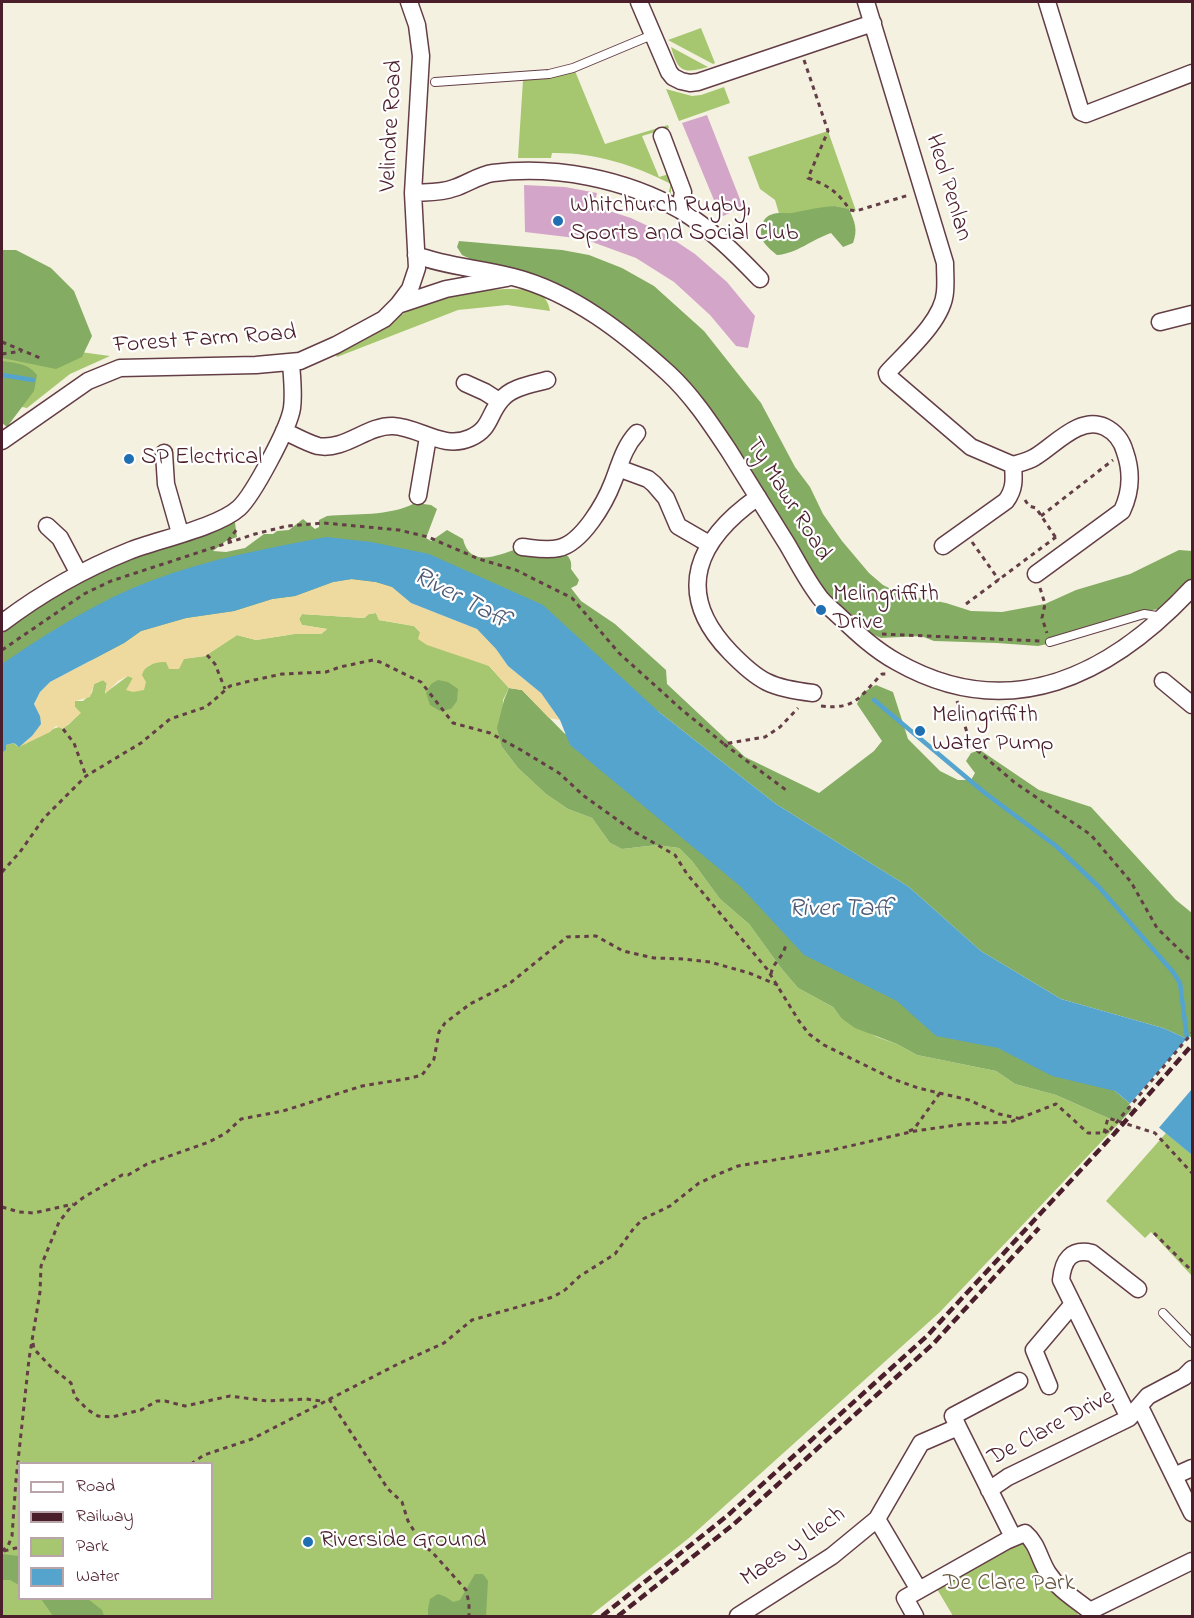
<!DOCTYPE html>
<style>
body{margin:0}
#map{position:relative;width:1194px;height:1618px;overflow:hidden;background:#f5f1e1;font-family:"Indie Flower",sans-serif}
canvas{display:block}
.frame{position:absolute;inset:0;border:3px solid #4a1f2b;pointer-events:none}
.legend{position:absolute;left:18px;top:1462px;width:195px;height:138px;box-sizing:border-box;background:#fff;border:2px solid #b7a5aa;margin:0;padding:8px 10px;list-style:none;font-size:18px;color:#4a1f2b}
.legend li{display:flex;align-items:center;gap:12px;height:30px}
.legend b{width:30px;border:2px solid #b7a5aa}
</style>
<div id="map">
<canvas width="1194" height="1618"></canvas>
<div class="frame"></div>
<ul class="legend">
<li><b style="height:8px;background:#fff"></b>Road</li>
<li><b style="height:8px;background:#4a1f2b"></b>Railway</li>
<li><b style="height:16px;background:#a6c770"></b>Park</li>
<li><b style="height:16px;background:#55a4ce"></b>Water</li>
</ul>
</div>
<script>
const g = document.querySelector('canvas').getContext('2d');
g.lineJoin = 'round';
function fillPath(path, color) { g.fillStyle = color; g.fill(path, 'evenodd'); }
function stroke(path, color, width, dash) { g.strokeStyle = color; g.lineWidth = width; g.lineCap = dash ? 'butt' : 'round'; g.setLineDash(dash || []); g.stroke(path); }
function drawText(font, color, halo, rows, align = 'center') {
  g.font = font + ' "Indie Flower",sans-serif'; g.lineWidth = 4.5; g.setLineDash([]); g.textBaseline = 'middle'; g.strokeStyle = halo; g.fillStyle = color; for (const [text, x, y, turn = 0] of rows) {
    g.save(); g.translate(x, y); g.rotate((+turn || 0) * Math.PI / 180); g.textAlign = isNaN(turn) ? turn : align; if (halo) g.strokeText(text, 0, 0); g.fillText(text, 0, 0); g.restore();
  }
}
fillPath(new Path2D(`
 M701 28 715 63 713 64 668 40Z
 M671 47 708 67C683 74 678 72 671 47Z
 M575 71 605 144 668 125 669 128 642 136 659 177 669 174 674 184 671 186V194H668L671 184C635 165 593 152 552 153L551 158H518L523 80 549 78Z
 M724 87 730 103 679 121 666 89 692 96 701 95Z
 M828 131 856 211 835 206 781 220 775 200 760 189 748 157Z
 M507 289C525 289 547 289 550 311L507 305 458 310 337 357 336 355C363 339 396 316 424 303 449 292 480 290 507 289Z
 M2 329 51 348 110 356 70 374 27 408 2 403Z
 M376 613 379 620 414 626 420 632 489 666 509 688 503 700 502 747 518 768 546 794 568 809 592 818 610 843 622 849 657 845 679 848 692 861 720 899 749 924 781 968 798 988 833 1007 841 1018 877 1037 897 1044 917 1055 996 1071 1015 1084 1056 1095 1108 1118 1121 1121 940 1312 689 1538 590 1616H2V753L6 750V745L14 743 17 746C33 739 51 727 68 725L80 713 75 707V701H83L92 693 94 684 103 680 107 683 105 693 128 676 133 678 127 690 141 675 144 669 155 662 205 656 237 635 256 640 294 634H321L327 629 302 625 299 619 302 614 364 618 369 614ZM20 1464H212V1598H20Z
 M1166 1133 1192 1155V1276L1151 1232 1145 1238 1106 1201Z
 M1022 1541C1031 1558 1038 1576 1051 1590 1060 1599 1073 1605 1079 1616H953L937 1589Z`), '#a6c770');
fillPath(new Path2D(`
 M835 206 849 209C855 222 858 230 853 243L843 247 831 233C813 239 796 254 777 255 772 251 766 246 763 241 759 231 761 217 773 214 779 212 786 214 792 213 807 210 820 207 835 206Z
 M459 241 562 250 589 255 622 268 654 286 704 331 761 403 795 467 810 487 823 514 842 541 869 573 883 585 901 594 946 603 971 611 1002 612 1045 604 1076 590 1130 574 1179 550 1192 551V586L1171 607 1140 612 1061 641 1038 646 997 643 934 641 921 636 881 638 863 630 829 596 639 338 462 255 457 247Z
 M2 250H16L51 268 74 291 92 336 82 357 56 369 2 358Z
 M2 361C15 363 28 363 37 375L34 391 7 427 2 423Z
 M415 503 431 505 437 509 426 538 431 541 447 530 463 539C470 570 500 554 520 548L530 556C542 546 575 547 571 569L579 580 577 585 571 588 581 601 615 624 666 670 667 684 745 757 819 793 874 751 882 741 857 704 862 693 876 685 893 692 908 739 940 771 958 780H971L975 773 966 761 971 753 980 750 1039 790 1091 807 1176 900 1192 913V1041L1163 1028 1061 999 981 951 909 887 776 804 659 712 451 577 2 681V627L90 574 234 516 237 537 226 541 213 551 226 552 245 548 264 534H273L277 531 289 530 303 519 315 529 319 527V520L327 516C356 513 388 517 415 503Z
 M438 680 448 682 458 689 457 701 451 709 440 711 430 705 426 693 431 684Z
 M509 688 522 690 564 733 611 761 1115 1091 1134 1107 1121 1121 1108 1118 1056 1095 1015 1084 996 1071 917 1055 897 1044 855 1028 841 1018 833 1007 798 988 781 968 749 924 720 899 692 861 679 848 657 845 622 849 610 843 592 818 568 809 546 794 518 768 502 747 497 728 504 700Z
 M2 1554 19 1556V1585L10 1580H2Z
 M475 1574H483L488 1581 486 1616H428V1609L430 1599 438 1594 446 1597 453 1602 460 1600Z
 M41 1599H88L102 1610 104 1616H53Z`), '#84ac62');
fillPath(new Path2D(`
 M351 579 376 582 393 587 411 603 477 629 496 649 508 666 541 693 560 720 549 718 522 690 509 688 489 666 427 645 418 639 420 632 414 626 379 620 376 613 369 614 364 618 302 614 299 619 302 625 327 629 321 634H294L256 640 237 635 205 656 184 659 179 669H169L166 662C156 662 145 664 142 675L146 682 144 690 133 692 126 690 133 678 128 676 118 681 105 694 107 684 103 680 94 684 90 697 75 701V707L81 713 63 729 56 726 50 732 19 747 32 736 40 716 34 705 40 692 50 682 124 643 141 631 186 618 234 611 272 599 295 596 333 582Z`), '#eeda9e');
fillPath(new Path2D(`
 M326 537 371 542 429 554 543 605 659 712 776 804 909 887 981 951 1061 999 1163 1028 1192 1041V1155L1115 1091 1052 1076 998 1048 936 1036 897 1001 804 955 740 886 570 745 560 720 541 693 508 666 496 649 477 629 411 603 392 587 376 582 352 579 333 582 295 596 272 599 234 611 186 618 141 631 124 643 50 682 40 692 34 704 40 716 41 724 32 736 19 747 14 743 6 745V750L2 753V664C49 632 99 600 153 580 209 559 268 548 326 537Z`), '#55a4ce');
fillPath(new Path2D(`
 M1189 1036 1192 1038V1089L1157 1130 1128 1106Z`), '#f5f1e1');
stroke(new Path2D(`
 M2 375 33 380
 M874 700 985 793 1056 846 1098 886 1173 972 1180 983 1187 1038`), '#55a4ce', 4.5);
fillPath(new Path2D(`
 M707 115 743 207 721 217 682 123Z
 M524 185 565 187 597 193 594 206 631 218 665 234 695 254 727 282 755 316 748 348 736 346 710 315 674 282 636 258 584 239 525 232Z`), '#d3a6c9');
const lane = new Path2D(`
 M435 82 549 74 573 68 652 35
 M1050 642 1144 614 1163 617
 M1163 1313 1192 1343`);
const street = new Path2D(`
 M639 2 669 72 673 77 681 81 690 83 698 82 873 23
 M866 2 945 263C945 273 946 283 945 292 943 321 906 352 887 373L888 376 971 447 1013 465C1020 463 1029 461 1035 457 1055 445 1080 415 1105 427 1115 432 1122 441 1125 452 1132 472 1131 492 1122 511L1036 574
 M1047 2 1081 112 1086 114 1192 73
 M662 136 683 192 680 210
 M413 193C427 192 441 193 454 188 467 184 479 175 493 173 555 165 625 179 680 210 710 228 736 254 760 279
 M416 255C448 267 480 268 513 277 572 292 624 333 668 373 692 395 711 424 729 451 748 482 768 513 787 544 797 561 806 579 818 595 823 603 832 609 839 616 857 633 875 650 897 662 1010 726 1111 675 1192 588
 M398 305 446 289 507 278
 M1160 322 1192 314
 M465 383 485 392 499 401
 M284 431C295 436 307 443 318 446 345 451 367 425 393 426 419 427 443 450 470 438 491 429 488 415 501 400 511 387 533 384 547 380
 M2 441 88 381 120 368 256 365 300 361 336 345 384 319 398 305 410 289 417 268 413 193 421 56 417 25 409 2
 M164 453 166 484 180 533
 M618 468 648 479 654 484 666 498 678 526 709 544
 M418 496 428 437
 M758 497C698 539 672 592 730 652 759 682 771 688 813 693
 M47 526 60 538 79 574
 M943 546 1006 501C1015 489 1014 479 1013 465
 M522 547C533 548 547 551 559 548 582 543 605 503 613 482 620 464 624 447 637 433
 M2 623C40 594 84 569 129 551 157 540 218 527 239 508 253 495 289 428 292 408 294 394 292 377 291 363
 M1163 681 1192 705
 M1049 1386 1034 1350 1073 1304
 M1140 1407 1192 1513
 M1129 1418 1061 1280C1063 1260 1071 1248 1092 1253L1138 1289
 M958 1427 953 1416 1019 1381
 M1174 1476 1192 1468
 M989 1490 1008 1477 1129 1418 1148 1396 1184 1377 1192 1369
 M877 1519 919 1590
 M738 1616 832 1556 877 1519 921 1443 958 1427 1013 1537
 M915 1616 905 1598 1006 1541 1025 1533C1038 1544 1039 1559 1048 1573 1058 1589 1075 1599 1090 1611L1192 1561`);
stroke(lane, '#643e46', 10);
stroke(street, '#643e46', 19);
stroke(new Path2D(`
 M804 60 828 131 808 178C829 186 837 191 850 210L856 211 909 195
 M2 342 40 358
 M2 354 22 351
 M1025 500 1029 506 1036 508 1056 538
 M1041 516 1113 460
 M228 541 237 529
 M972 542 999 580
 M1040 588 1045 604 1042 618 1047 633
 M966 604 1056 537
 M882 634 1040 641
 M2 650 84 594 111 581 255 534 287 526 324 523 399 530 428 537 479 559 516 570 572 598 619 653 681 709 724 744 765 737 780 727 798 708
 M207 655 215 664 225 689
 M957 701 971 745 1014 782 1091 835 1131 882 1157 928 1192 962
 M821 706C856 710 859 697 882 674H886
 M63 729 74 743 86 776
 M724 744 786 790
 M2 872 20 852 44 818 86 776 141 743 170 719 206 707 230 686 254 680 282 674 326 672 340 667 373 660 380 662 421 682 453 723 490 733 521 750 559 773 584 796 633 831 675 855 687 874 767 969 799 1021 809 1034 824 1045 893 1079 918 1088 969 1100 999 1114 1022 1119
 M771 974C773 961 785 957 786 942
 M909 1131 914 1129 940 1093
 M1104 1133 1108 1118 1155 1133 1192 1173
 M2 1207 19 1212 34 1213 73 1204
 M1154 1233 1192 1271
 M33 1343 34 1349 51 1367 71 1383 75 1397 88 1410 98 1416 112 1417 141 1410 157 1401H165L185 1406 230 1396 267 1401 306 1399 321 1401
 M329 1399 388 1489 402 1502 408 1521 422 1544 433 1553 466 1590 469 1603V1616
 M191 1464 204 1455 252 1439 398 1364 444 1343 472 1320 553 1297 565 1290 580 1276 615 1254 634 1228 643 1219 670 1206 699 1183 721 1173 738 1166 828 1151 915 1131 964 1124 1010 1122 1056 1104 1088 1133H1104L1110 1130
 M2 1551 8 1546 12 1536 16 1480 29 1359 40 1292 41 1266 59 1222 70 1208 84 1197 122 1175H128L147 1164 209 1142 226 1133 241 1119 283 1111 362 1086 411 1078 422 1075 434 1059 439 1032 445 1023 470 1004 509 984 567 937 596 936 623 951 654 958 684 959 710 962 749 973 778 985
 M4 1551 20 1547`), '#643e46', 3, [4.5, 4.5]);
stroke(lane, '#fff', 8);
stroke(street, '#fff', 16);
stroke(new Path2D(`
 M602 1616 727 1516 927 1336 1114 1134 1192 1045
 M618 1616 734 1524 934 1343 1039 1228`), '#4a1f2b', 4.5, [9, 4.5]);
stroke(new Path2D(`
 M1110 1130 1192 1033`), '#643e46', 3, [4.5, 4.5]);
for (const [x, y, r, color] of [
 [558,221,6,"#1f6fb2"],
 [129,459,6,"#1f6fb2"],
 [821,610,6,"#1f6fb2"],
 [920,731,6,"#1f6fb2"],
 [308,1542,6,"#1f6fb2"]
]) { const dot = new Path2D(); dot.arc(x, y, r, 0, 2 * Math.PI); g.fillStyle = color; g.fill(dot); stroke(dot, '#fff', 2); }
drawText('24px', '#4a1f2b', '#fff', [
 ["Velindre Road",393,126,-87],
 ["Heol Penlan",947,188,73],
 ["Forest Farm Road",205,341,-4],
 ["Ty Mawr Road",787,500,58],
 ["De Clare Drive",1052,1429,-28],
 ["Maes y Llech",794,1548,-35]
]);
drawText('24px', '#4a1f2b', '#fff', [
 ["Whitchurch Rugby,",570,207],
 ["Sports and Social Club",570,235],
 ["SP Electrical",141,459],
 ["Melingriffith",833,596],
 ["Drive",833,624],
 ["Melingriffith",932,717],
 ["Water Pump",932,745],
 ["Riverside Ground",320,1542]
], 'left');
drawText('24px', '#6a5a43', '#fff', [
 ["De Clare Park",1009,1585]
]);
drawText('italic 26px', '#4f5b74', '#fff', [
 ["River Taff",460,600,28],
 ["River Taff",840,911]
]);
</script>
